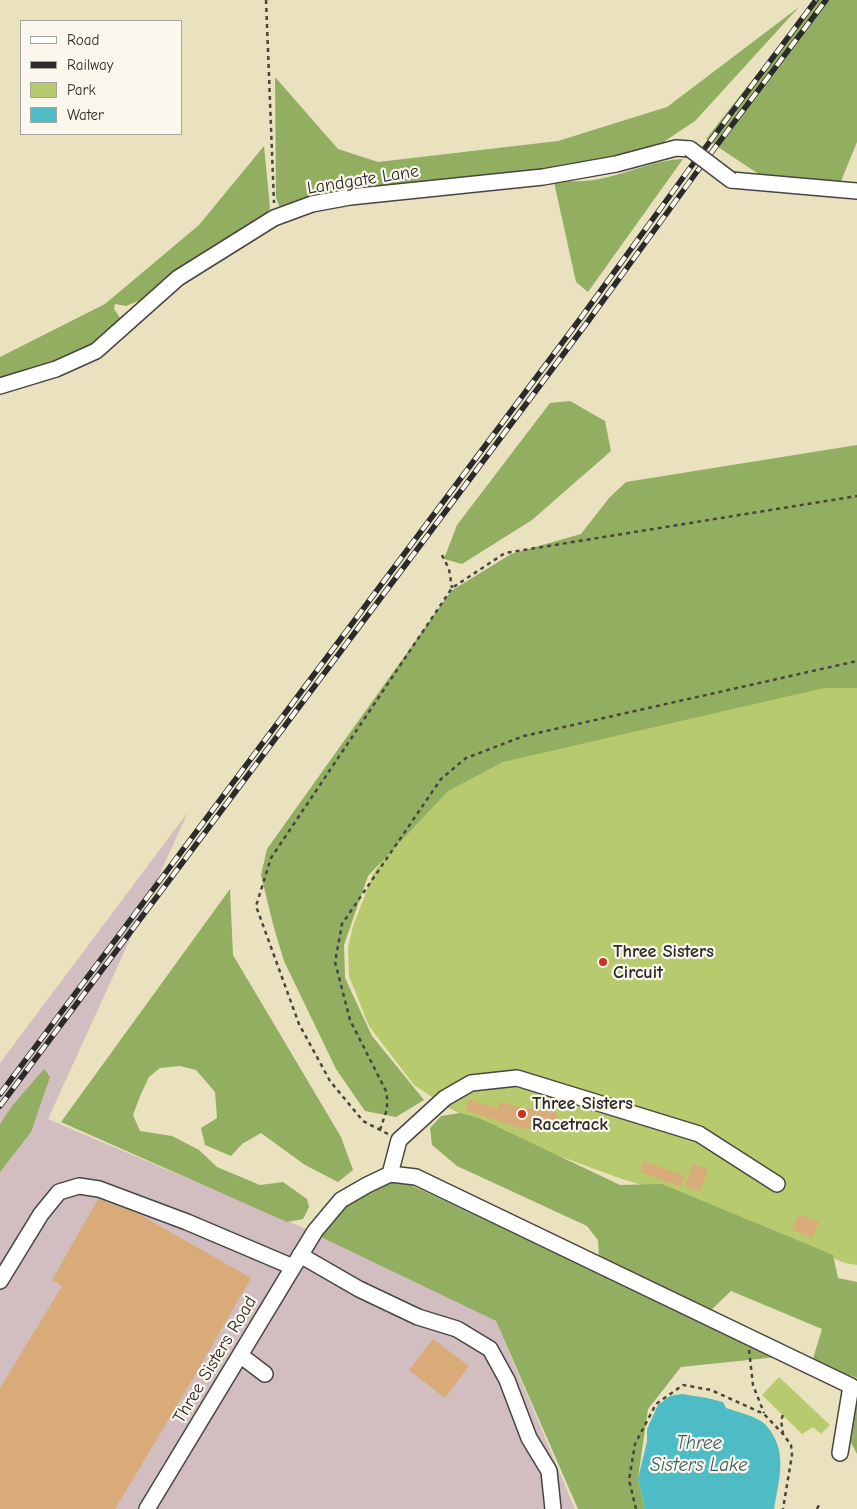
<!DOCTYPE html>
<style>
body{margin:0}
#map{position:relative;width:857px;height:1509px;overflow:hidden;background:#eae1be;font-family:"Comic Neue",sans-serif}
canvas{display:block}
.legend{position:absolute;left:20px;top:20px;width:162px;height:115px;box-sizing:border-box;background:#fbf7ec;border:1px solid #a8a59f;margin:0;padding:6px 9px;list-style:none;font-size:15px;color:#2b2b2b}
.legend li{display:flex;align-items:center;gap:10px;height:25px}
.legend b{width:25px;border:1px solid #a8a59f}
</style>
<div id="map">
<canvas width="857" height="1509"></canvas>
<ul class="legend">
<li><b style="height:6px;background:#fff"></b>Road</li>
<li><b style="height:6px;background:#2b2b2b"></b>Railway</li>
<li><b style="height:14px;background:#b7ca6e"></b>Park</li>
<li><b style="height:14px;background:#4dbcc4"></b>Water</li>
</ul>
</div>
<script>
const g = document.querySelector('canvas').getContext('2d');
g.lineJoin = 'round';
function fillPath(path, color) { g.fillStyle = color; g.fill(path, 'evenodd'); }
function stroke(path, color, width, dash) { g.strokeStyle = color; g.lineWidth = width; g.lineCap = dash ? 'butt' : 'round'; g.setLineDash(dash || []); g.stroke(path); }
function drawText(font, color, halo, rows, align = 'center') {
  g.font = font + ' "Comic Neue",sans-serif'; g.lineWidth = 4.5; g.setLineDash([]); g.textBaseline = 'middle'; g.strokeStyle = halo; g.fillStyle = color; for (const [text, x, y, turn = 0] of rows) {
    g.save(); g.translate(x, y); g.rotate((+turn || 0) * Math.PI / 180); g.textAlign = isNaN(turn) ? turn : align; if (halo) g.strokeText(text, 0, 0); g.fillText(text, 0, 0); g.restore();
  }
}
fillPath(new Path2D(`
 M188 812 48 1119 297 1225 496 1321 575 1509H0V1063Z`), '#d2bec1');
fillPath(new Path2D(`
 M857 685V1265L845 1263 677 1196 619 1178 516 1140 449 1108 414 1085 369 1026 349 976 348 948 353 926 373 874 390 848 453 784 496 760 814 686Z
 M779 1377 830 1425 821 1434 813 1427 802 1434 762 1395Z`), '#b7ca6e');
fillPath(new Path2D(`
 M815 0H857V142L839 186 763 177 706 139Z
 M799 7 695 121 653 149 552 171 288 208H280L276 198 275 77 338 149 378 162 558 141 667 107Z
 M264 146 270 208 264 218 148 297 126 306 115 304 114 309 123 322 97 348 0 385V357L105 304 199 225Z
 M683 159 588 292 576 282 554 182C570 181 588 182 604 178 631 172 656 160 683 159Z
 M570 401 605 421 611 451 532 520 462 564 444 559 457 525 550 403Z
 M857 445V688H824L503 762 448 791 368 876 344 945 345 978 372 1036 424 1100 396 1117 365 1111 336 1069 284 961 274 928 261 875 267 849 451 591 511 554 581 534 609 498 626 482Z
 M230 889 233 955 341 1137 353 1170 338 1182 305 1165 261 1133 242 1144 231 1156 205 1145 201 1128 217 1118 215 1092 196 1070 180 1066 160 1068 149 1077 140 1096 133 1115 140 1131 172 1136 199 1150 217 1167 260 1185 283 1182 307 1199 309 1207 303 1219 287 1222 61 1122Z
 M44 1069 50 1077 31 1132 0 1172V1124L12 1106Z
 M460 1113 479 1118 620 1185 662 1184 833 1255 838 1278 857 1282V1378L812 1362 822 1329 731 1291 711 1310 599 1256 598 1240 587 1226 457 1166 432 1145 430 1128 441 1116Z
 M398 1179 777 1357 681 1367 648 1409 638 1478 645 1509H578L496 1321 321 1237 344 1203 371 1187Z
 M857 1389V1454L846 1433Z`), '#91ae61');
fillPath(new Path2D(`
 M682 1394 707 1398 723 1402 726 1408C737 1412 756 1416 765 1424 789 1450 779 1479 774 1509H645L638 1478 647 1442V1429L658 1405 670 1396Z`), '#4dbcc4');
fillPath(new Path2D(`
 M469 1099 498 1109 499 1102 524 1108 556 1110 557 1120H553V1130L519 1128 465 1110Z
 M643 1161 685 1176 681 1187 640 1172Z
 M693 1164 708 1169 700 1192 685 1186Z
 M98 1199 137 1213 251 1278 194 1377 115 1509H0V1388L62 1286 52 1280Z
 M799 1214 819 1222 812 1238 792 1229Z
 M433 1339 469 1366 445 1398 409 1370Z`), '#d9ab78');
const minor = new Path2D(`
 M731 180 857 191
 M0 386 56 369 96 351 178 278 274 218 312 204 350 197 543 177 616 164 676 148 690 149
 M390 1174 399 1140 445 1098 471 1083 517 1078 699 1134 777 1184
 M300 1255 359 1289 418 1317 457 1329 490 1349 507 1380 529 1438 549 1471 553 1509
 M0 1281 41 1214 59 1192 79 1186 99 1189 187 1222 293 1267
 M240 1355 265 1374
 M147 1509 315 1231 341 1200 367 1185 390 1174 416 1177 851 1386 840 1453`);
stroke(minor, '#484641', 18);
stroke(new Path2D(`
 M266 0 274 203
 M442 555 449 569 452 588
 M380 1130 387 1109V1093L350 1020 335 962 342 924 441 779 466 758 524 736 857 661
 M388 1134 363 1121 330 1081 299 1024 256 906 271 858 452 588 505 553 857 496
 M749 1350 753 1385 764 1413
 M783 1415 781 1420 783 1433
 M636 1509 629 1480 635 1444 656 1404 683 1385 711 1390 764 1414 783 1434 791 1445 792 1455 783 1509
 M817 1509 819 1505`), '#484641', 2.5, [4, 4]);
stroke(minor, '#fff', 15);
const rail = new Path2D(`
 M0 1094 583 315 690 168 816 0
 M0 1106 589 320 696 173 826 0`);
stroke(rail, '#2b2b2b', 5.5);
stroke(rail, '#fbf7ec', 4, [11]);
const minorBridge = new Path2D(`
 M690 149 731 180`);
stroke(minorBridge, '#484641', 18, []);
stroke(minorBridge, '#fff', 15);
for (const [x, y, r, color] of [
 [603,962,5,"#c8321e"],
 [522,1114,5,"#c8321e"]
]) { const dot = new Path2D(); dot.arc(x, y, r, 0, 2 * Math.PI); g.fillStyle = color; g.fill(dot); stroke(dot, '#fbf7ec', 2); }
drawText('18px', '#2b2b2b', '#fbf7ec', [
 ["Landgate Lane",363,180,-9],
 ["Three Sisters Road",215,1360,-59]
]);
drawText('bold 18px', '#2b2b2b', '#fbf7ec', [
 ["Three Sisters",613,952],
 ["Circuit",613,973],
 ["Three Sisters",532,1104],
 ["Racetrack",532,1125]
], 'left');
drawText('italic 19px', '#375e61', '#fbf7ec', [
 ["Three",699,1444],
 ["Sisters Lake",699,1466]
]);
</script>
